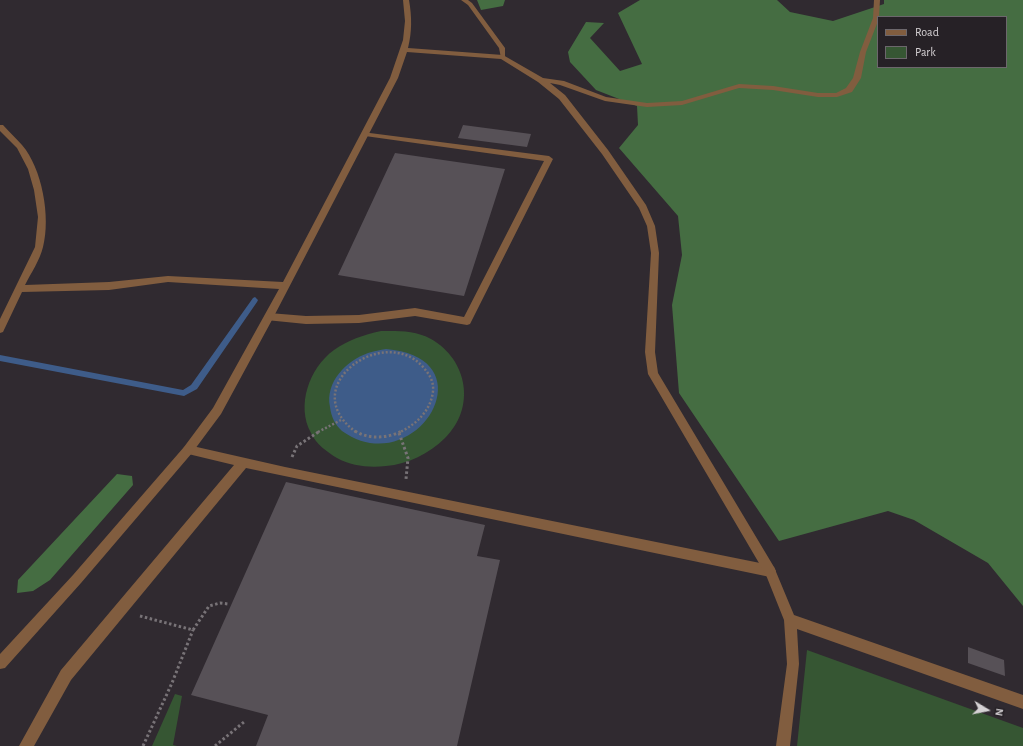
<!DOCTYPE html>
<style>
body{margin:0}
#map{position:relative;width:1023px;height:746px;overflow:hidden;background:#302a30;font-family:"Alegreya Sans",sans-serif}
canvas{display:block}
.legend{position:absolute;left:877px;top:16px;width:130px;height:52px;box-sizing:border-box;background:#262126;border:1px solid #6c676c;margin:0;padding:5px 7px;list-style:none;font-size:12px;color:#d5d1d4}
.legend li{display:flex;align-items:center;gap:8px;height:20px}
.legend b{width:20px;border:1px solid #6c676c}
.north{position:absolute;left:967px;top:690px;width:40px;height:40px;-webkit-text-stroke:3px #262126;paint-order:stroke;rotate:100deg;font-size:11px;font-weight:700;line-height:16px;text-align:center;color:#d5d1d4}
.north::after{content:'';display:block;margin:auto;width:14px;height:18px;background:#d5d1d4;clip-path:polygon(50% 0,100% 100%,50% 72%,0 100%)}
</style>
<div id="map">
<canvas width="1023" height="746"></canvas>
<ul class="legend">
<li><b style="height:5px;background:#815d3f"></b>Road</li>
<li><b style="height:11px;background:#365633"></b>Park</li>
</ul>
<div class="north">N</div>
</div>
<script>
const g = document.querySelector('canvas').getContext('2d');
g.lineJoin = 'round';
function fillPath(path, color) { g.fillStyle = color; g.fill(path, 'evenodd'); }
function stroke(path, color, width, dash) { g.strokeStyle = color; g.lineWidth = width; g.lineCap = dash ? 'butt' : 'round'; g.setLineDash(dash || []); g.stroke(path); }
fillPath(new Path2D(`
 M381 331C397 331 415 330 431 339 468 360 476 408 445 438 429 454 408 464 386 466 369 468 352 466 337 458 327 452 316 444 311 433 296 406 309 368 334 350 348 340 363 335 381 331Z
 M807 650 1023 728V746H797Z
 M175 694 182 696 173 745 177 746H152Z`), '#365633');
fillPath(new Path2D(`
 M477 0H505L503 6 481 10Z
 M640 0H777L790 12 833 21 884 4V0H1023V606L988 563 914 520 888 511 779 541 679 393 672 305 682 255 678 216 619 148 638 125 637 106 596 90 570 62 568 52 586 22 604 23 590 38 620 71 642 64 618 13ZM878 17H1006V67H878Z
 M117 474 132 476 133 485 50 580 33 591 17 593 18 580Z`), '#456d42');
fillPath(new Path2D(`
 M386 349C492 358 415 483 342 431 335 425 331 416 330 407 325 382 346 361 368 353 374 351 380 350 386 349Z`), '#3e5c89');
fillPath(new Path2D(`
 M255 297 258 300 257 302 197 389 184 396 0 361V355L183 390 191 385 253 298Z`), '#3e5c89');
fillPath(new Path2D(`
 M463 125 531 134 527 147 458 138Z
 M395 153 505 169 464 296 338 275Z
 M286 482 485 525 477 556 500 560 457 746H256L268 715 191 695Z
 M968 647 1004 660 1005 676 968 663Z`), '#575157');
stroke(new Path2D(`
 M318 432 341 420
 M356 432C294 387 384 323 423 367 429 374 434 381 433 391 431 410 417 424 400 432`), '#787377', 2.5, [2, 2]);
stroke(new Path2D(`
 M355 431C369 440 388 438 402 431
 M399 433 408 458 406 479
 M292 457 297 446 320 431
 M140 616 193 630 209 606 220 603 228 604
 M143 746 172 683 193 630
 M215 746 244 722`), '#787377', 3, [2.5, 2.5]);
fillPath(new Path2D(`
 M461 0H468L472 3 505 48V58H501L499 48 468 5Z
 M362 132 549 156 553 159 470 324 467 325 415 316 359 323 306 324 266 320 264 317 266 314 269 313 306 316 359 315 415 308 464 317 544 161 365 136H362Z
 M188 445 285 467 770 565 774 567 776 571 774 575 770 577 246 468 71 680 34 746H19L61 670 234 465 184 453 183 450 184 447Z`), '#815d3f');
fillPath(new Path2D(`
 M403 0H409C412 17 412 32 408 48L503 55 543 78 564 81 606 97 647 103 682 101 739 84 773 86 818 93H836L846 88 853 78 860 52 873 18 874 0H880L879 17H878V21L866 52 861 78 852 92 837 97H818L773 90 739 88 682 105 647 107 605 101 560 85 550 83 565 95 608 150 646 205 655 226 659 253 655 352 658 373 774 567 794 615 1023 695V709L797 629 799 664 790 746H776L787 664 784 620 766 575 648 374 645 352 651 253 647 226 639 208 602 154 559 99 538 82 501 59 407 52 398 78 272 320 221 414 192 453 81 583 5 668 0 669V654L73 575 184 447 213 408 279 289 168 282 109 290 22 292 3 332 0 333V319L35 247 38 217 34 190 28 169 17 148 0 131V125H3C9 132 16 138 22 145 42 168 51 217 43 247 40 260 31 273 25 285L109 282 168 276 283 282 390 78 403 40 405 21Z`), '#815d3f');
</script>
